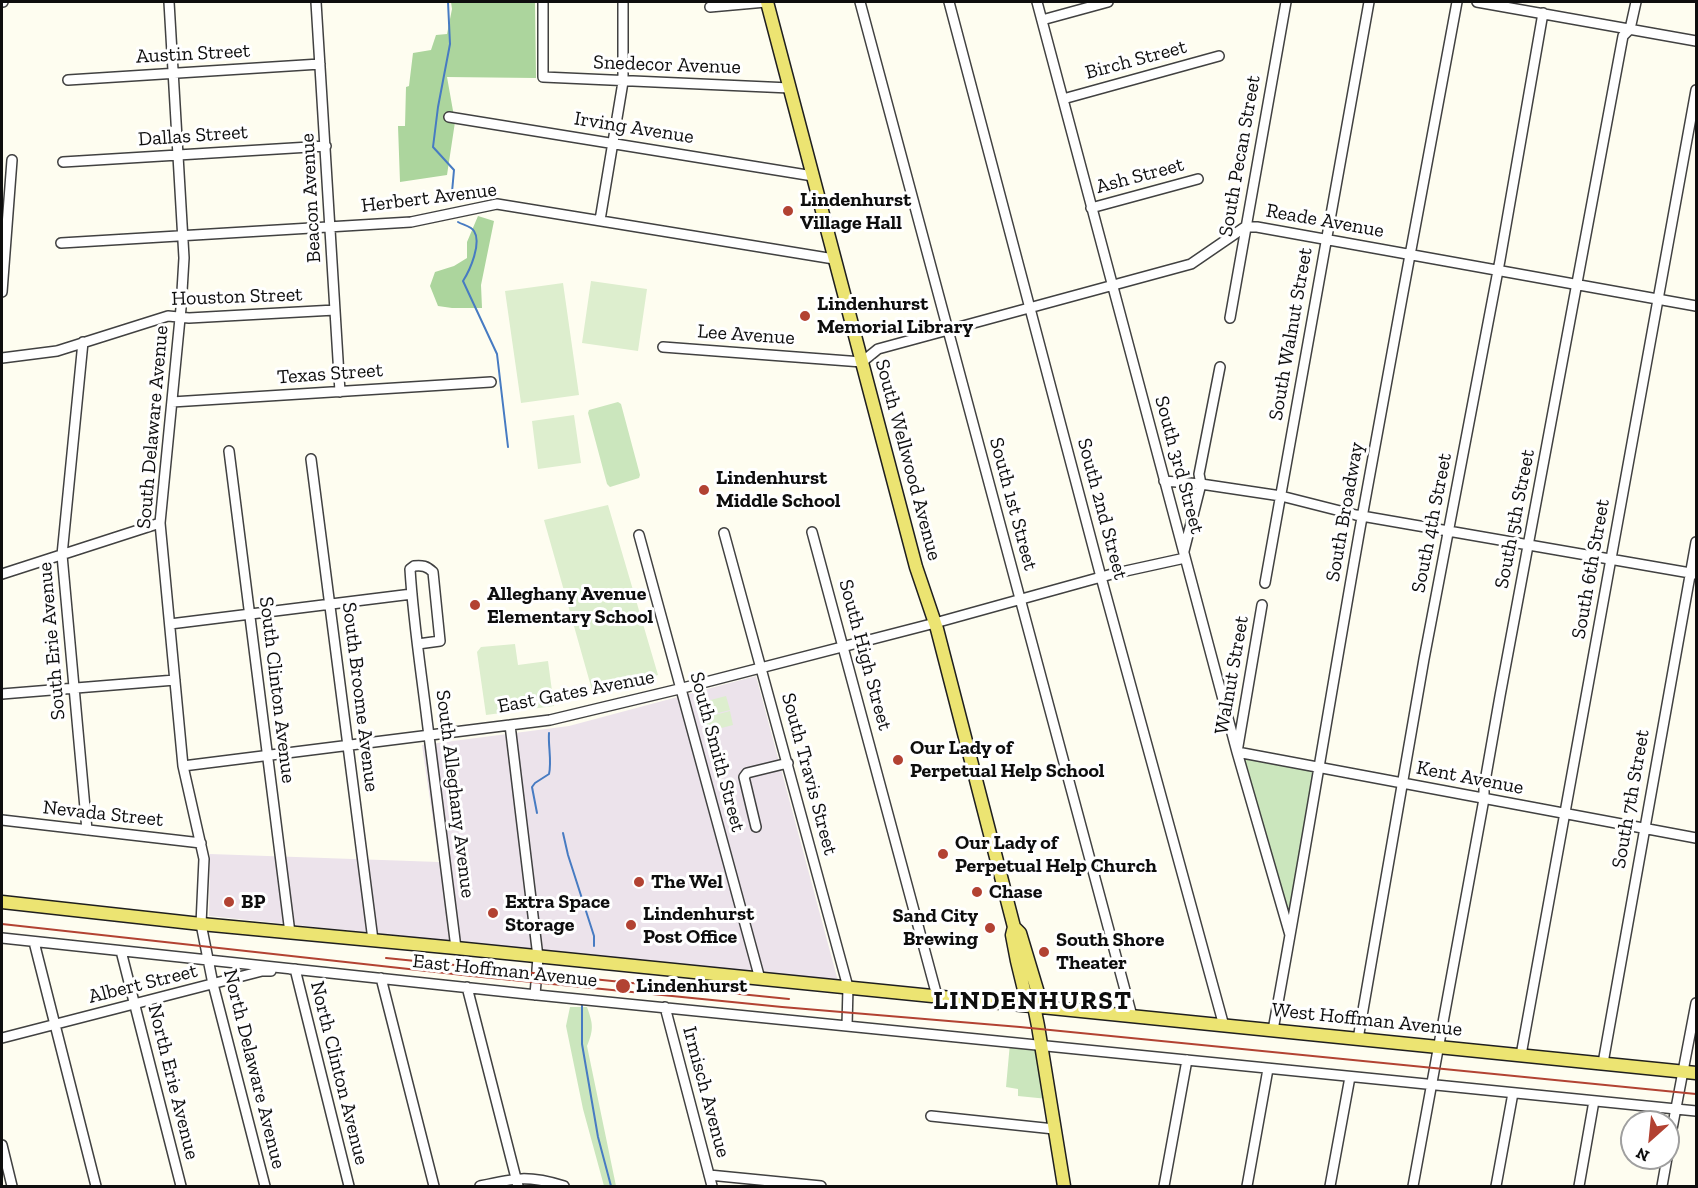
<!DOCTYPE html>
<style>
body{margin:0}
#map{position:relative;width:1698px;height:1188px;overflow:hidden;background:#fefdf0;font-family:"Zilla Slab",serif}
canvas{display:block}
.frame{position:absolute;inset:0;border:3px solid #0e0e0e;pointer-events:none}
.north{position:absolute;left:1620px;top:1110px;width:60px;height:60px;box-sizing:border-box;background:#fff;border:2px solid #9f9f9f;border-radius:50%;rotate:207deg;font-size:16px;font-weight:700;line-height:24px;text-align:center;color:#0e0e0e}
.north::after{content:'';display:block;margin:auto;width:21px;height:27px;background:#b24232;clip-path:polygon(50% 0,100% 100%,50% 72%,0 100%)}
</style>
<div id="map">
<canvas width="1698" height="1188"></canvas>
<div class="frame"></div>
<div class="north">N</div>
</div>
<script>
const g = document.querySelector('canvas').getContext('2d');
g.lineJoin = 'round';
function fillPath(path, color) { g.fillStyle = color; g.fill(path, 'evenodd'); }
function stroke(path, color, width, dash) { g.strokeStyle = color; g.lineWidth = width; g.lineCap = dash ? 'butt' : 'round'; g.setLineDash(dash || []); g.stroke(path); }
function drawText(font, color, halo, rows, align = 'center') {
  g.font = font + ' "Zilla Slab",serif'; g.lineWidth = 6; g.setLineDash([]); g.textBaseline = 'middle'; g.strokeStyle = halo; g.fillStyle = color; for (const [text, x, y, turn = 0] of rows) {
    g.save(); g.translate(x, y); g.rotate((+turn || 0) * Math.PI / 180); g.textAlign = isNaN(turn) ? turn : align; if (halo) g.strokeText(text, 0, 0); g.fillText(text, 0, 0); g.restore();
  }
}
fillPath(new Path2D(`
 M756 676 838 981 209 916 210 854 439 862 422 745 569 726Z`), '#ece3eb');
fillPath(new Path2D(`
 M618 402 621 404 640 475 639 478 610 487 607 484 588 413 589 410Z
 M1244 758 1313 771 1290 924Z
 M570 1007H587C593 1024 594 1029 587 1046L616 1186H604L583 1109 566 1026Z
 M1010 1043 1040 1046 1048 1099 1018 1096V1089L1006 1087Z`), '#cbe6bd');
fillPath(new Path2D(`
 M451 2H535L536 78 447 77 455 122 447 175 400 182 398 126H405L406 87 409 86 413 53 431 50 436 35 447 34 452 9Z
 M478 216 494 221 481 285 482 308H452L438 306 430 286 435 272 454 266 467 258V242Z`), '#acd59d');
fillPath(new Path2D(`
 M591 281 647 289 638 351 582 343Z
 M563 283 579 395 521 403 505 291Z
 M574 415 581 463 538 469 532 421Z
 M608 505 658 675 625 684 592 690 544 520Z
 M515 644 518 665 548 661 554 706 486 715 477 652 481 647Z
 M726 696 730 710 702 717 699 703Z
 M730 711 733 725 706 732 703 718Z`), '#ddeece');
stroke(new Path2D(`
 M448 2 450 44 438 107 433 147 454 170 451 203
 M458 222C463 225 471 226 474 231 482 243 470 270 463 281L497 354 508 447
 M537 813 532 787 535 783 549 774C552 761 548 746 549 733
 M563 833 568 855 594 936V946
 M582 1005V1044L598 1137 611 1186`), '#477bc2', 2);
const minor = new Path2D(`
 M2 2H3
 M169 2 184 258 181 308 160 523 183 766 204 859 201 924 213 984 265 1186
 M316 2 340 392
 M543 2V77L790 88
 M860 2 1132 1016
 M949 2 1101 577 1224 1026
 M1037 2 1237 752 1290 935
 M1477 2 1696 41
 M710 7 766 2
 M1042 20 1108 2
 M68 80 320 64
 M1063 99 1219 56
 M449 117 813 176
 M63 162 326 146
 M1091 208 1198 179
 M600 220 623 82V2
 M61 243 411 222 497 204 834 259
 M2 292 12 160
 M1230 318 1286 2
 M83 342 62 555 87 830
 M663 347 862 362 878 349 1191 264 1245 227H1257L1696 306
 M2 358 57 351 168 316 189 318 335 310
 M172 402 491 382
 M229 451 290 933
 M311 459 373 940
 M1164 481 1201 484 1281 496 1356 515 1696 574
 M812 532 937 996
 M724 533 848 987 847 1026
 M639 535 760 979
 M1184 551 1201 484 1199 474 1220 367
 M2 574 160 523
 M1265 583 1369 2
 M1262 605 1237 752 1696 838
 M170 624 412 594
 M418 644 440 641 433 572C427 566 422 565 414 566L410 569C413 620 421 670 427 720 437 796 446 872 456 948
 M2 694 175 680
 M510 725 538 957 535 995
 M183 766 550 720 675 690 935 623 1112 574 1185 558
 M2 820 201 843
 M756 827 744 777 747 773 788 763
 M2 938 527 994 1696 1111
 M34 942 96 1186
 M121 951 181 1186
 M290 969H295L349 1186
 M381 978 434 1186
 M467 987 518 1186
 M665 1007 712 1186
 M1273 1030C1304 862 1331 692 1361 523 1392 349 1425 176 1457 2
 M2 1038 262 971H271
 M1358 1039 1424 659 1500 260 1543 13
 M1521 1055 1696 90
 M1603 1063 1696 542
 M931 1116 1054 1129
 M2 1145 12 1186
 M1668 1150 1696 1003
 M709 1175 821 1186
 M480 1186C515 1178 528 1175 564 1186
 M1164 1186 1187 1060
 M1247 1186 1268 1069
 M1330 1186 1350 1077
 M1413 1186 1484 799V787L1500 696 1623 36 1630 29 1636 2
 M1496 1186 1513 1093
 M1579 1186 1594 1101
 M1662 1186 1667 1158`);
const major = new Path2D(`
 M767 2 916 567 937 629 1014 927 1020 933 1038 993 1034 1006
 M2 902 201 924 456 948 1696 1073
 M1014 927 1012 935 1017 961 1025 994 1034 1006 1038 1026 1064 1186`);
stroke(minor, '#414141', 12);
stroke(major, '#1f1f1f', 15);
stroke(minor, '#fff', 9);
stroke(major, '#ece472', 12);
stroke(new Path2D(`
 M2 924 472 976 782 1007 1020 1027 1696 1094
 M386 958 789 999`), '#b24232', 2);
for (const [x, y, r, color] of [
 [788,211,6,"#b24232"],
 [805,316,6,"#b24232"],
 [704,490,6,"#b24232"],
 [475,605,6,"#b24232"],
 [898,760,6,"#b24232"],
 [943,854,6,"#b24232"],
 [639,882,6,"#b24232"],
 [977,892,6,"#b24232"],
 [229,902,6,"#b24232"],
 [493,913,6,"#b24232"],
 [631,925,6,"#b24232"],
 [990,928,6,"#b24232"],
 [1044,952,6,"#b24232"],
 [623,986,8,"#b24232"]
]) { const dot = new Path2D(); dot.arc(x, y, r, 0, 2 * Math.PI); g.fillStyle = color; g.fill(dot); stroke(dot, '#fff', 2); }
drawText('20px', '#0e0e0e', '#fff', [
 ["Austin Street",193,54,-3],
 ["Birch Street",1136,60,-15],
 ["Snedecor Avenue",667,65,2],
 ["Irving Avenue",634,128,9],
 ["Dallas Street",193,136,-4],
 ["South Pecan Street",1240,156,-80],
 ["Ash Street",1140,176,-15],
 ["Beacon Avenue",311,198,-93],
 ["Herbert Avenue",429,198,-7],
 ["Reade Avenue",1325,221,10],
 ["Houston Street",237,297,-2],
 ["South Walnut Street",1291,334,-80],
 ["Lee Avenue",746,335,4],
 ["Texas Street",330,374,-4],
 ["South Delaware Avenue",153,427,-85],
 ["South Wellwood Avenue",908,460,75],
 ["South 3rd Street",1179,465,75],
 ["South 1st Street",1013,504,75],
 ["South 2nd Street",1102,509,75],
 ["South Broadway",1345,512,-80],
 ["South 5th Street",1515,519,-79],
 ["South 4th Street",1432,523,-79],
 ["South 6th Street",1591,569,-80],
 ["South Erie Avenue",52,641,-95],
 ["South High Street",865,655,75],
 ["Walnut Street",1232,675,-80],
 ["South Clinton Avenue",277,690,83],
 ["East Gates Avenue",576,692,-11],
 ["South Broome Avenue",360,697,83],
 ["South Smith Street",717,752,75],
 ["South Travis Street",809,774,75],
 ["Kent Avenue",1470,778,11],
 ["South Alleghany Avenue",455,794,83],
 ["South 7th Street",1631,799,-80],
 ["Nevada Street",103,814,6],
 ["East Hoffman Avenue",505,971,6],
 ["Albert Street",143,984,-14],
 ["West Hoffman Avenue",1367,1020,6],
 ["North Delaware Avenue",254,1069,76],
 ["North Clinton Avenue",339,1073,76],
 ["North Erie Avenue",173,1082,76],
 ["Irmisch Avenue",706,1092,75]
]);
drawText('bold 20px', '#0e0e0e', '#fff', [
 ["Lindenhurst",800,200],
 ["Village Hall",800,223],
 ["Lindenhurst",817,304],
 ["Memorial Library",817,327],
 ["Lindenhurst",716,478],
 ["Middle School",716,501],
 ["Alleghany Avenue",487,594],
 ["Elementary School",487,617],
 ["Our Lady of",910,748],
 ["Perpetual Help School",910,771],
 ["Our Lady of",955,843],
 ["Perpetual Help Church",955,866],
 ["The Wel",651,882],
 ["Chase",989,892],
 ["BP",241,902],
 ["Extra Space",505,902],
 ["Storage",505,925],
 ["Lindenhurst",643,914],
 ["Post Office",643,937],
 ["Sand City",978,916,"right"],
 ["Brewing",978,939,"right"],
 ["South Shore",1056,940],
 ["Theater",1056,963],
 ["Lindenhurst",636,986]
], 'left');
g.letterSpacing = '1.5px';
drawText('bold 26px', '#0e0e0e', '#fff', [
 ["LINDENHURST",1033,1002]
]);
g.letterSpacing = '0px';
</script>
